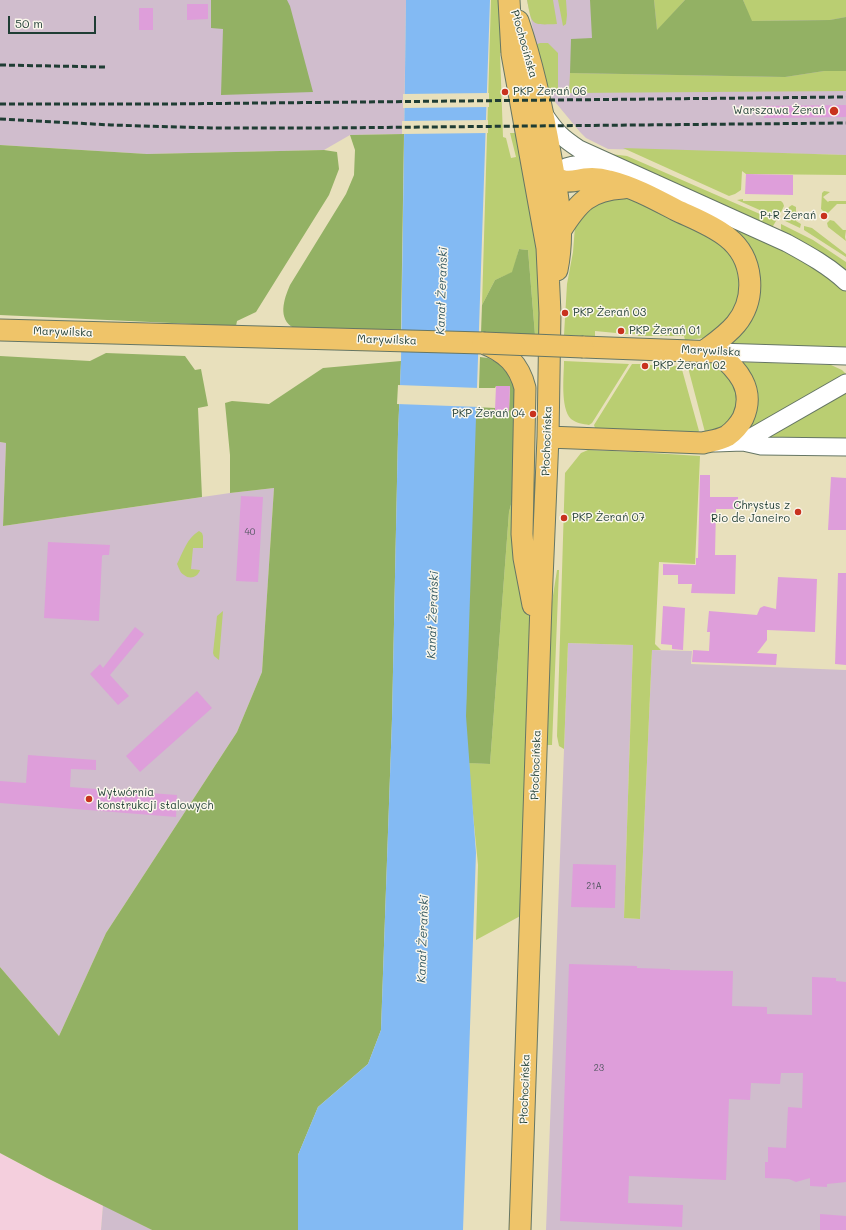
<!DOCTYPE html>
<meta charset="utf-8">
<style>
body{margin:0}
#map{position:relative;width:846px;height:1230px;overflow:hidden;background:#e8e0bc;font-family:Mali,sans-serif}
canvas{display:block}
.scale{position:absolute;left:8px;top:16px;width:88px;height:18px;box-sizing:border-box;border:2px solid #1f3d34;border-top:0;padding-left:5px;font-size:12px;line-height:14px;white-space:nowrap;color:#1f3d34;-webkit-text-stroke:3px #fbf7ec;paint-order:stroke}
</style>
<div id="map">
<canvas width="846" height="1230"></canvas>
<div class="scale">50 m</div>
</div>
<script>
const g = document.querySelector('canvas').getContext('2d');
g.lineJoin = 'round';
function fillPath(path, color) { g.fillStyle = color; g.fill(path, 'evenodd'); }
function stroke(path, color, width, dash) { g.strokeStyle = color; g.lineWidth = width; g.lineCap = dash ? 'butt' : 'round'; g.setLineDash(dash || []); g.stroke(path); }
function drawText(font, color, halo, rows, align = 'center') {
  g.font = font + ' Mali,sans-serif'; g.lineWidth = 3; g.setLineDash([]); g.textBaseline = 'middle'; g.strokeStyle = halo; g.fillStyle = color; for (const [text, x, y, turn = 0] of rows) {
    g.save(); g.translate(x, y); g.rotate((+turn || 0) * Math.PI / 180); g.textAlign = isNaN(turn) ? turn : align; if (halo) g.strokeText(text, 0, 0); g.fillText(text, 0, 0); g.restore();
  }
}
fillPath(new Path2D(`
 M0 1153 47 1178 103 1205 101 1230H0Z`), '#f4cfdd');
fillPath(new Path2D(`
 M0 0H406L404 134 350 135 324 150 147 154 0 145Z
 M527 0H846V155L608 149 586 138 580 132 551 97 537 49Z
 M0 442 6 443 3 526 230 493 274 488 262 672 237 732 106 933 59 1036 0 967Z
 M568 643 633 645 624 918 640 919 652 650 692 651 691 664 846 670V1230H546Z
 M103 1205 152 1230H101Z`), '#d0bdcd');
fillPath(new Path2D(`
 M491 0H499L504 53H500L503 137 506 138 511 158 516 157 510 133H520L537 212 543 335H535L528 250 519 249 513 272 495 280 482 305Z
 M527 0H553L557 24C531 25 532 26 527 0Z
 M558 0H566L567 15 566 24 563 26Z
 M654 0H685L657 31Z
 M743 0H846V17L830 20 751 21Z
 M540 43H548L558 53V93H542L535 45Z
 M824 71H846V91L569 93 570 73 785 77Z
 M623 148 846 155V175L746 174 742 171 741 190 735 194 729 196Z
 M594 152 627 156 776 221 773 226 770 227Z
 M588 170 774 242 846 287V348L724 343 750 260Z
 M824 191 830 192 823 197 828 202 829 201H846V204H837L827 214 825 213 821 209 822 193Z
 M623 193 719 237 743 270 737 314 705 338 685 340 684 336H637L636 334H624V329H617L616 333 595 331V337L564 335 567 284 573 252 576 213Z
 M743 199V201H781L783 203 784 206 778 218 737 200Z
 M792 205 796 207V221L801 224 800 228 783 220 789 207Z
 M830 220 834 221 843 230H846L845 237 846 241 828 227 827 223Z
 M781 224 813 240 846 262V273L782 232 781 229Z
 M804 226 812 228 846 254V257L804 230Z
 M686 360 710 361 716 363 740 387 735 420 706 436Z
 M564 361 629 364 592 423 589 425C583 424 576 423 571 419 560 408 564 375 564 361Z
 M741 362 831 365 842 370 846 374V378L742 437Z
 M632 364H641V369H649L650 365 681 366 699 431 698 432 595 428 594 425Z
 M837 394H846V442L763 439Z
 M588 450 636 452 700 456 695 564 659 562 655 644 661 650H652L640 919 624 918 633 645 568 643 564 749 559 746 557 736 565 473 581 453Z
 M517 482 521 569 532 635 524 914 476 940 478 865 468 763 490 764 509 512Z
 M199 531 202 533 203 536V548H193L191 569 200 570C198 577 190 580 184 575 180 573 179 568 177 564 183 552 187 538 199 531Z
 M557 570H559L552 745H546L549 621Z
 M223 611 219 660 214 656 213 653 217 616Z`), '#bace72');
fillPath(new Path2D(`
 M211 0H287L290 6 313 92 221 95 223 29 211 28Z
 M590 0H654L657 30 685 0H743L752 21 830 20 846 17V71H824L785 77 570 73 571 39 592 38Z
 M404 134 401 330 294 328C277 319 284 299 290 285L346 194 354 175 355 150 350 135Z
 M0 145 147 154 324 150 337 152 339 169 329 195 256 312 237 321 236 326 0 315Z
 M519 249 528 250 535 335 481 333 482 305 495 280 512 272Z
 M106 353 185 356 195 370 201 369 208 406 198 408 202 497 3 526 6 443 0 442V356L90 361Z
 M480 357 488 358 498 363 506 370 515 385 517 482 509 512 490 764 465 763 467 649 475 407 495 408V410L509 411 510 387 496 386 495 388H479Z
 M401 361 398 434 392 719 381 1030 368 1064 318 1107 298 1155V1230H152L47 1178 0 1153V967L59 1036 106 933 237 732 262 672 274 488 230 493V455L225 403 232 401 269 404 323 368Z`), '#93b164');
fillPath(new Path2D(`
 M406 0H490L466 716 476 853 463 1230H298V1155L318 1107 368 1064 381 1030 392 719 398 434 401 361Z`), '#83baf3');
fillPath(new Path2D(`
 M489 93V107L403 108V94Z
 M488 120V133L402 134V121Z
 M398 385 479 388V407L397 404Z`), '#e8e0bc');
fillPath(new Path2D(`
 M187 4H208V19L187 20Z
 M139 8H153V30H139Z
 M846 105V117L764 118V106Z
 M746 174 793 175V195L745 194Z
 M496 386H510L509 411 495 410Z
 M700 475H710V497H738V509H716L715 555H736L735 594 691 593 692 584H678V575H663V564L696 565V558H698Z
 M831 477 846 478V530H828Z
 M241 496 263 497 258 582 236 581Z
 M48 542 110 545 109 555H103L102 556 99 621 44 618Z
 M838 573H846V665L835 664Z
 M778 577 817 579 815 632 767 630V640L757 653 777 654 776 665 692 662 693 650 709 651 710 632H707L709 611 757 615 760 608 764 606 776 609Z
 M663 606 685 608 683 650 672 649V645L661 644Z
 M135 627 144 634 110 675 129 696 118 705 90 674 100 664 103 668Z
 M197 691 212 708 140 772 126 756Z
 M28 755 96 760V770L71 769 70 787 177 795 176 817 0 803V781L26 783Z
 M573 864 616 865 615 908 571 907Z
 M569 964 637 966V968L670 969V970L733 971 732 1006 767 1007V1014L812 1015V977L836 978V981L846 982V1182L827 1184V1187L810 1186V1178L796 1182 789 1179 765 1178V1162H768V1147L786 1148 788 1107 802 1108 803 1073H781L780 1084 751 1083 750 1100 729 1099 726 1180 629 1176 628 1203 683 1205 682 1227 560 1221Z
 M820 1214 846 1216V1230H820Z`), '#de9eda');
const minor = new Path2D(`
 M544 114C556 132 561 137 579 149L787 243C807 254 829 266 846 282
 M549 187C552 181 555 175 560 171 570 161 593 165 607 166
 M717 352 846 356
 M743 442 846 383
 M715 443 743 442 761 446 846 447`);
const major = new Path2D(`
 M509 0 512 54 547 248 550 313 548 437 541 603 520 1230
 M518 21C533 65 543 111 551 158 558 196 565 231 557 270
 M532 152C539 167 545 174 561 180 569 183 577 180 585 179 593 178 602 179 609 181 633 187 655 199 676 210 693 218 712 225 727 237 754 258 757 298 736 324 727 335 715 343 703 352
 M561 230C578 203 589 190 623 188
 M0 330 483 343C506 352 519 364 525 388L522 534 524 558 533 605
 M548 437 703 443C711 441 720 440 727 436 733 432 740 424 743 418 756 389 737 369 717 352L583 347`);
stroke(minor, '#657664', 19);
stroke(major, '#657664', 23);
stroke(minor, '#fff', 17);
stroke(major, '#efc469', 21);
stroke(new Path2D(`
 M0 65 105 67
 M0 104H166L846 97
 M0 119 111 125 211 128H323L846 123`), '#1f3d34', 3, [6, 3]);
const majorBridge = new Path2D(`
 M483 343 583 347`);
stroke(majorBridge, '#657664', 23, []);
stroke(majorBridge, '#efc469', 21);
for (const [x, y, r, color] of [
 [505,92,4,"#c8321e"],
 [834,111,5,"#c8321e"],
 [824,216,4,"#c8321e"],
 [565,313,4,"#c8321e"],
 [621,331,4,"#c8321e"],
 [645,366,4,"#c8321e"],
 [533,414,4,"#c8321e"],
 [798,512,4,"#c8321e"],
 [564,518,4,"#c8321e"],
 [89,799,4,"#c8321e"]
]) { const dot = new Path2D(); dot.arc(x, y, r, 0, 2 * Math.PI); g.fillStyle = color; g.fill(dot); stroke(dot, '#fbf7ec', 1.5); }
drawText('9px', '#4f555e', null, [
 ["40",250,532],
 ["21A",594,886],
 ["23",599,1068]
]);
drawText('11px', '#1f3d34', '#fbf7ec', [
 ["Płochocińska",524,44,74],
 ["Marywilska",63,332,2],
 ["Marywilska",387,340,2],
 ["Marywilska",711,351,3],
 ["Płochocińska",547,441,-88],
 ["Płochocińska",536,765,-88],
 ["Płochocińska",525,1089,-88]
]);
drawText('11px', '#1f3d34', '#fbf7ec', [
 ["PKP Żerań 06",513,92],
 ["Warszawa Żerań",825,111,"right"],
 ["P+R Żerań",816,216,"right"],
 ["PKP Żerań 03",573,313],
 ["PKP Żerań 01",629,331],
 ["PKP Żerań 02",653,366],
 ["PKP Żerań 04",525,414,"right"],
 ["Chrystus z",790,506,"right"],
 ["Rio de Janeiro",790,519,"right"],
 ["PKP Żerań 07",572,518],
 ["Wytwórnia",97,793],
 ["konstrukcji stalowych",97,806]
], 'left');
drawText('italic 12px', '#385c64', '#fbf7ec', [
 ["Kanał Żerański",442,291,-88],
 ["Kanał Żerański",433,615,-88],
 ["Kanał Żerański",423,939,-88]
]);
</script>
